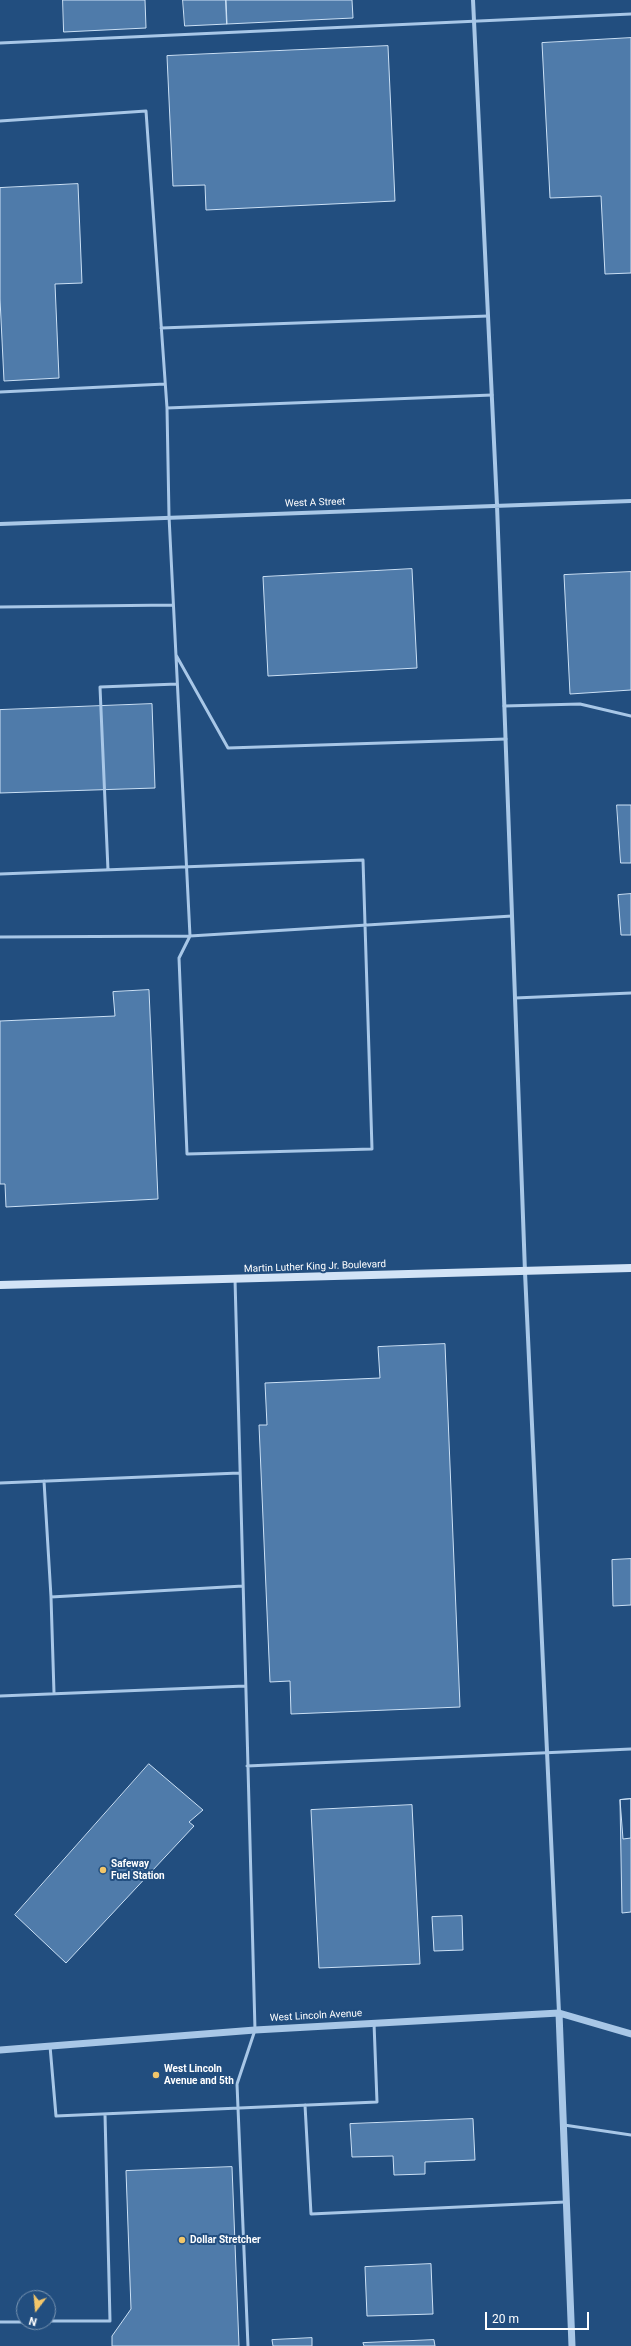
<!DOCTYPE html>
<style>
body{margin:0}
#map{position:relative;width:631px;height:2346px;overflow:hidden;background:#224e7f;font-family:Roboto,sans-serif}
canvas{display:block}
.north{position:absolute;left:16px;top:2290px;width:40px;height:40px;box-sizing:border-box;background:#224e7f;border:1px solid #7a95b2;border-radius:50%;rotate:196deg;font-size:11px;font-weight:700;line-height:16px;text-align:center;color:#fff}
.north::after{content:'';display:block;margin:auto;width:14px;height:18px;background:#f2c66a;clip-path:polygon(50% 0,100% 100%,50% 72%,0 100%)}
.scale{position:absolute;left:485px;top:2312px;width:104px;height:18px;box-sizing:border-box;border:2px solid #fff;border-top:0;padding-left:5px;font-size:12px;line-height:14px;white-space:nowrap;color:#fff;-webkit-text-stroke:3px #224e7f;paint-order:stroke}
</style>
<div id="map">
<canvas width="631" height="2346"></canvas>
<div class="north">N</div>
<div class="scale">20 m</div>
</div>
<script>
const g = document.querySelector('canvas').getContext('2d');
g.lineJoin = 'round';
function fillPath(path, color) { g.fillStyle = color; g.fill(path, 'evenodd'); }
function stroke(path, color, width, dash) { g.strokeStyle = color; g.lineWidth = width; g.lineCap = dash ? 'butt' : 'round'; g.setLineDash(dash || []); g.stroke(path); }
function drawText(font, color, halo, rows, align = 'center') {
  g.font = font + ' Roboto,sans-serif'; g.lineWidth = 4; g.setLineDash([]); g.textBaseline = 'middle'; g.strokeStyle = halo; g.fillStyle = color; for (const [text, x, y, turn = 0] of rows) {
    g.save(); g.translate(x, y); g.rotate((+turn || 0) * Math.PI / 180); g.textAlign = isNaN(turn) ? turn : align; if (halo) g.strokeText(text, 0, 0); g.fillText(text, 0, 0); g.restore();
  }
}
const building = new Path2D(`
 M63 0H145L146 28 64 32Z
 M183 0H226L227 24 185 26Z
 M226 0H352L353 18 227 24Z
 M631 38V273L605 274 601 196 550 198 542 43Z
 M388 46 395 201 206 210 205 185 173 186 167 56Z
 M78 184 82 283 55 284 59 378 4 381 0 299V188Z
 M412 569 417 668 268 676 263 577Z
 M631 572V690L570 694 564 575Z
 M152 704 155 788 0 793V710Z
 M617 805H631V863H621Z
 M631 894V935H621L618 895Z
 M149 990 158 1199 6 1207 5 1184H0V1021L115 1016 113 992Z
 M445 1344 460 1707 291 1714 290 1681 270 1682 259 1425H267L265 1383 380 1378 378 1347Z
 M631 1559V1605L613 1606 612 1560Z
 M149 1764 203 1810 189 1822 194 1826 66 1963 15 1915Z
 M631 1799V1912L622 1913 620 1800Z
 M631 1799V1838L623 1839 620 1800Z
 M412 1805 420 1964 319 1968 311 1810Z
 M462 1916 463 1950 434 1951 432 1917Z
 M473 2119 475 2160 425 2162V2174L394 2175 393 2156 352 2157 350 2124Z
 M232 2167 239 2346H112V2336L131 2309 126 2171Z
 M431 2264 433 2314 367 2316 365 2267Z
 M312 2338V2346H273L272 2340Z
 M434 2340 435 2346H364L363 2343Z`);
fillPath(building, '#4f7baa');
stroke(building, '#cbe0f5', 1);
stroke(new Path2D(`
 M0 43 631 14
 M0 121 146 111 167 408 169 516 190 936 512 916
 M161 328 488 316
 M0 392 165 384
 M167 408 492 395
 M0 607 173 605
 M176 655 228 748 506 739
 M504 706 580 704 631 716
 M108 870 100 687 177 684
 M0 874 363 860 372 1149 187 1154 179 958 190 936 0 937
 M515 998 631 993
 M235 1279 255 2030 237 2084 248 2346
 M44 1481 51 1597 243 1586
 M0 1483 239 1473
 M51 1597 54 1693
 M0 1696 245 1686
 M247 1766 631 1749
 M50 2046 56 2116 377 2102 374 2023
 M305 2105 311 2214 565 2202
 M564 2125 631 2135
 M48 2321H110L105 2114
 M0 2322H24`), '#a8c7e7', 3);
stroke(new Path2D(`
 M473 0 497 505 525 1272 559 2013
 M0 524 631 501`), '#a8c7e7', 4);
stroke(new Path2D(`
 M559 2013 572 2346
 M0 2050 255 2030 559 2013 631 2034`), '#a8c7e7', 7);
stroke(new Path2D(`
 M0 1285 631 1268`), '#d2e3f6', 8);
for (const [x, y, r, color] of [
 [103,1870,4,"#f2c66a"],
 [156,2075,4,"#f2c66a"],
 [182,2240,4,"#f2c66a"]
]) { const dot = new Path2D(); dot.arc(x, y, r, 0, 2 * Math.PI); g.fillStyle = color; g.fill(dot); stroke(dot, '#224e7f', 1.5); }
drawText('10px', '#fff', '#224e7f', [
 ["West A Street",315,503,-2],
 ["Martin Luther King Jr. Boulevard",315,1267,-2],
 ["West Lincoln Avenue",316,2016,-3]
]);
drawText('bold 10px', '#fff', '#224e7f', [
 ["Safeway",111,1864],
 ["Fuel Station",111,1876],
 ["West Lincoln",164,2069],
 ["Avenue and 5th",164,2081],
 ["Dollar Stretcher",190,2240]
], 'left');
</script>
